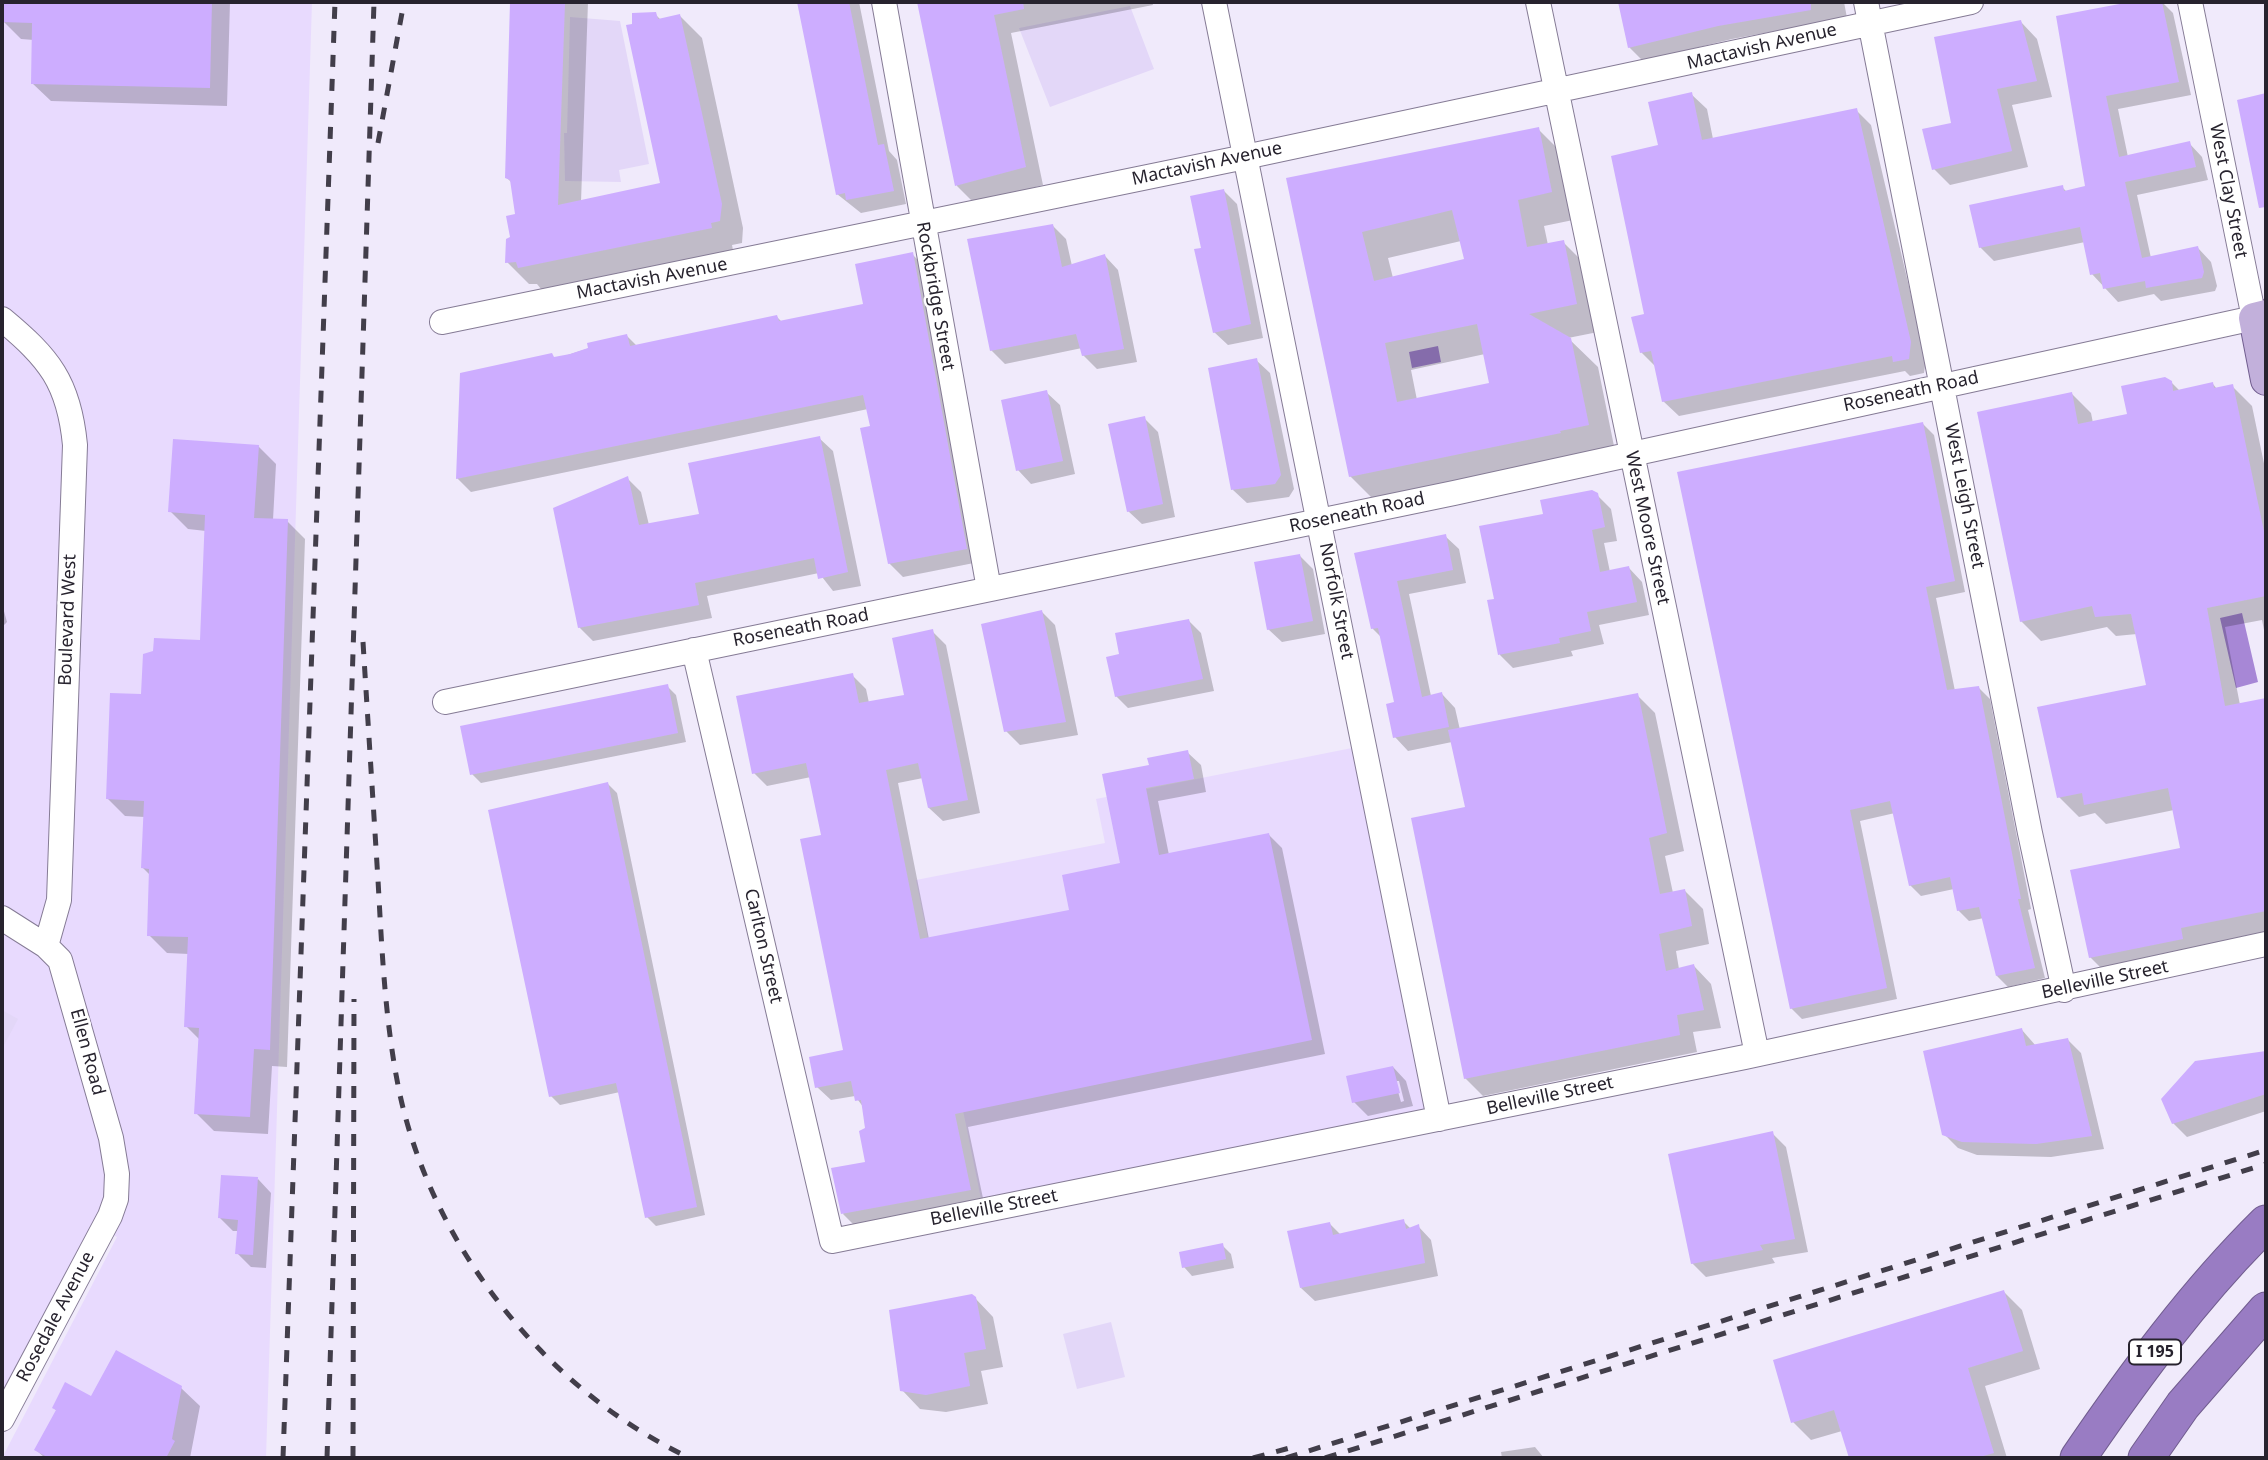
<!DOCTYPE html>
<style>
body{margin:0}
#map{position:relative;width:2268px;height:1460px;overflow:hidden;background:#f0eafb;font-family:"Noto Sans",sans-serif}
canvas{display:block}
.frame{position:absolute;inset:0;border:4px solid #27232e;pointer-events:none}
</style>
<div id="map">
<canvas width="2268" height="1460"></canvas>
<div class="frame"></div>
</div>
<script>
const g = document.querySelector('canvas').getContext('2d');
g.lineJoin = 'round';
function fillPath(path, color) { g.fillStyle = color; g.fill(path, 'evenodd'); }
function stroke(path, color, width, dash) { g.strokeStyle = color; g.lineWidth = width; g.lineCap = dash ? 'butt' : 'round'; g.setLineDash(dash || []); g.stroke(path); }
function drawText(font, color, halo, rows, align = 'center') {
  g.font = font + ' "Noto Sans",sans-serif'; g.lineWidth = 5; g.setLineDash([]); g.textBaseline = 'middle'; g.strokeStyle = halo; g.fillStyle = color; for (const [text, x, y, turn = 0] of rows) {
    g.save(); g.translate(x, y); g.rotate((+turn || 0) * Math.PI / 180); g.textAlign = isNaN(turn) ? turn : align; if (halo) g.strokeText(text, 0, 0); g.fillText(text, 0, 0); g.restore();
  }
}
fillPath(new Path2D(`
 M2 2H312L266 1458H2L117 1237 95 1226 2 1413Z
 M1352 748 1425 1110 981 1199 916 880 1105 843 1096 799Z`), '#e8dafe');
fillPath(new Path2D(`
 M1130 6 1154 69 1050 107 1019 28Z
 M570 17 620 21 649 164 619 170 621 182 565 181 564 133H567Z
 M2 1010 18 1019 2 1049Z
 M1111 1322 1125 1377 1077 1389 1063 1334Z`), '#e3d7f8');
fillPath(new Path2D(`
 M1438 346 1441 362 1412 368 1409 352Z
 M2242 613 2258 682 2236 688 2220 618Z`), '#a787d6');
fillPath(new Path2D(`
 M4 2H230L227 106 51 101 32 83 34 40 21 39 3 21Z
 M512 2H588L581 202 662 185 655 14 661 20 680 16 702 38 743 228 742 243 732 245 733 250 541 289 537 284H529L507 262 518 215 512 183 507 178Z
 M799 2H859L889 151 897 160 906 204 861 213 837 194Z
 M919 2H1152L1153 5 1011 33 1043 185 975 204 957 186Z
 M1620 2H1844L1847 18 1732 39 1643 61 1629 47Z
 M2148 2H2162L2173 13 2191 95 2118 109 2128 157 2189 143 2202 157 2208 180 2137 195 2151 258 2198 248 2211 262 2217 286 2215 291 2161 301 2154 294 2118 302 2092 274 2085 242 1994 261 1980 247 2062 187 2067 192 2087 188 2058 17Z
 M2021 22 2037 39 2052 97 2012 105 2028 167 1950 185 1934 169Z
 M1691 94 1707 109 1713 139 1856 110 1871 125 1926 359 1924 373 1910 376 1905 371 1679 416 1663 401 1656 367 1641 352 1660 146Z
 M2266 95V198L2257 189 2239 101Z
 M1538 129 1565 156 1578 219 1544 226 1548 245 1563 242 1590 269 1603 331 1568 338 1598 367 1615 451 1377 503 1350 476 1288 180ZM1461 241 1466 261 1393 278 1388 258ZM1485 354 1491 385 1417 400 1411 370Z
 M1224 191 1237 204 1263 338 1228 345 1214 332 1204 249Z
 M1053 226 1066 239 1072 266 1105 256 1118 270 1137 362 1097 369 1083 355 1082 348 1005 364 991 350Z
 M912 254 926 268 979 562 903 577 889 563 868 409 471 492 457 478 555 359 627 336 637 346 777 317 782 322 865 306Z
 M1256 360 1270 373 1294 489 1289 497 1247 503 1233 490Z
 M2171 382 2180 391 2213 384 2217 389 2232 386 2252 406 2266 473V640L2262 620 2225 627 2240 705 2266 700V934L2110 977 2090 957 2182 849 2174 810 2106 824 2095 813 2079 817 2059 797 2149 687 2137 634 2116 636 2107 627 2041 641 2021 621 2071 393 2091 413 2093 423 2129 416Z
 M1046 392 1060 405 1075 474 1031 484 1018 470Z
 M1144 418 1158 432 1175 517 1142 524 1128 511Z
 M1923 424 1934 435 1965 592 1936 598 1955 691 1979 688 1990 699 2031 909 2028 910 2045 978 2008 987 1997 976 1984 918 1969 921 1958 910 1954 889 1921 896 1910 885 1895 813 1860 821 1897 999 1802 1019 1791 1008Z
 M819 438 833 451 861 586 833 591 819 573 707 596 712 618 593 641 579 627 628 479 641 492 649 525 701 515Z
 M258 446 276 464 273 520 287 521 305 539 287 1067 272 1066 268 1134 214 1131 196 1113 200 1040 186 1026 189 954 167 953 149 935 151 876 143 868 145 817 125 816 107 798 143 696 202 642 206 531 188 529 170 511Z
 M1597 495 1611 509 1617 541 1604 543 1610 572 1629 568 1642 582 1649 615 1599 625 1604 644 1571 651 1573 656 1513 668 1500 655 1496 600 1545 515Z
 M1445 536 1459 549 1466 583 1409 594 1431 696 1442 694 1455 708 1460 730 1637 695 1655 713 1684 851 1665 856 1673 893 1685 891 1703 909 1709 944 1676 951 1679 969 1694 966 1711 984 1721 1028 1693 1032 1697 1052 1483 1096 1465 1078 1468 808 1452 742 1408 751 1395 737 1396 703 1382 638 1373 629 1356 554Z
 M1300 556 1313 569 1325 634 1282 642 1268 629Z
 M2 604 7 622 2 627Z
 M1042 612 1055 625 1078 735 1020 745 1006 731Z
 M1189 621 1201 633 1214 691 1128 708 1116 696Z
 M932 631 946 645 980 813 943 821 929 808 923 778 898 783 929 939 1072 911 1122 865 1151 766 1187 752 1201 765 1206 792 1158 801 1169 855 1269 835 1282 848 1325 1054 968 1127 984 1203 856 1227 843 1214 867 1163 864 1108 855 1096 831 1100 817 1087 845 1052 823 836 811 777 767 786 754 773 852 675 866 689 869 703 906 696Z
 M667 686 676 695 686 742 481 783 472 774Z
 M608 784 617 793 705 1215 656 1226 647 1217 620 1092 560 1105 551 1096Z
 M2022 1030 2036 1046 2068 1040 2081 1053 2104 1149 2051 1157 1977 1155 1958 1148 1944 1134Z
 M2266 1053V1111L2187 1137 2173 1123 2196 1062Z
 M1393 1067 1406 1081 1413 1106 1368 1116 1354 1102ZM1395 1081H1399L1404 1101 1401 1102Z
 M1772 1133 1786 1147 1808 1252 1772 1258 1775 1263 1706 1277 1692 1263Z
 M258 1179 271 1193 266 1268 251 1267 237 1253 239 1231H233L220 1218Z
 M1403 1221 1411 1229 1418 1226 1431 1240 1438 1276 1315 1301 1301 1288 1330 1224 1341 1235Z
 M1222 1245 1231 1254 1234 1268 1192 1276 1184 1267Z
 M2004 1292 2022 1310 2040 1369 1985 1386 2007 1458H1851L1842 1431 1811 1440 1793 1422Z
 M975 1298 993 1317 1003 1367 981 1371 988 1404 946 1412 920 1409 902 1390Z
 M181 1388 200 1406 190 1458H45L36 1450 57 1411 54 1408 92 1398Z
 M1535 1447 1544 1458H1502L1501 1452Z`), '#0003');
fillPath(new Path2D(`
 M2 2H212L210 88 31 84 32 23 2 22Z
 M510 2H565L558 205 660 183 626 25 632 24V13L656 12 658 19 680 14 722 204 720 221 711 223 712 228 518 268 516 262 505 263 506 239 510 237 506 216 515 214 510 180 505 178Z
 M797 2H849L878 145 884 144 894 191 846 200 845 193 836 195Z
 M917 2H1023L1024 9 994 15 1026 167 955 186Z
 M1618 2H1811V10L1718 26 1628 48Z
 M2130 2H2162L2179 82 2106 96 2119 157 2190 141 2196 167 2125 182 2142 258 2198 246 2204 272 2202 278 2146 288 2145 281 2103 289 2100 273 2090 275 2080 227 1979 248 1969 205 2063 185 2064 191 2085 186 2056 16Z
 M2021 20 2037 81 1997 89 2012 151 1932 170 1922 129 1951 123 1934 37Z
 M1692 92 1702 140 1857 108 1911 342 1909 359 1893 362 1892 356 1662 402 1651 351 1640 353 1631 317 1644 314 1611 156 1658 145 1648 102Z
 M2266 93V207L2259 208 2237 100Z
 M1539 127 1552 192 1518 200 1527 247 1564 240 1577 304 1529 314 1571 338 1589 425 1560 431 1561 433 1349 477 1286 178ZM1452 210 1464 259 1374 281 1362 232ZM1477 324 1489 383 1397 402 1385 343Z
 M1224 189 1251 324 1213 333 1194 249 1201 248 1190 196Z
 M1053 224 1062 267 1105 254 1124 349 1082 356 1076 334 990 351 967 239Z
 M913 252 967 549 888 564 860 428 870 426 863 395 456 479 460 373 552 353 554 357 570 354 588 348 587 343 627 334 630 346 777 315 779 321 863 304 855 264Z
 M1257 358 1281 475 1275 484 1231 490 1208 368Z
 M2165 377 2172 381 2173 391 2213 382 2214 388 2233 384 2266 541V596L2207 608 2225 706 2266 698V911L2181 928 2183 939 2089 958 2070 870 2180 848 2168 788 2084 805 2082 793 2057 798 2037 707 2146 685 2131 614 2095 617 2092 606 2020 622 1977 412 2072 392 2078 424 2127 414 2121 386Z
 M1047 390 1063 461 1016 471 1001 400Z
 M1145 416 1163 504 1127 512 1108 424Z
 M1923 422 1955 581 1926 587 1947 690 1979 686 2021 899H2018L2035 968 1996 976 1979 907 1957 911 1950 877 1909 886 1890 801 1850 810 1887 988 1790 1009 1677 472Z
 M820 436 848 572 818 579 814 558 695 583 699 605 578 628 553 508 628 476 639 525 699 514 688 463Z
 M173 439 259 445 254 518 288 519 270 1050 254 1049 250 1117 194 1114 199 1028 184 1027 188 937 147 936 149 869 141 868 144 801 106 799 110 693 141 694 143 654 153 651 154 638 200 640 205 515 168 512Z
 M1592 490 1598 493 1605 527 1592 530 1600 572 1629 566 1637 602 1587 612 1591 631 1559 638 1560 643 1498 655 1487 600 1494 599 1479 526 1543 514 1540 500Z
 M1446 534 1453 570 1397 581 1422 697 1442 692 1449 727 1393 738 1386 704 1394 702 1378 628 1371 629 1354 553Z
 M1300 554 1313 621 1267 630 1254 562Z
 M1042 610 1066 722 1004 732 981 624Z
 M1189 619 1203 679 1115 697 1106 657 1119 654 1115 633Z
 M933 629 968 800 928 808 918 763 886 770 920 939 1069 910 1062 875 1120 863 1102 774 1149 765 1147 758 1188 750 1194 779 1146 788 1159 855 1269 833 1312 1040 955 1114 971 1190 841 1214 831 1168 865 1162 859 1131 865 1128 861 1100 855 1101 851 1081 815 1088 809 1057 843 1050 800 839 821 835 806 763 752 774 736 696 853 673 859 703 904 695 892 638Z
 M668 684 678 733 470 775 460 726Z
 M1638 693 1667 833 1649 838 1660 894 1685 889 1692 926 1659 934 1666 971 1694 964 1704 1010 1677 1015 1680 1035 1464 1079 1411 818 1465 807 1448 730Z
 M608 782 697 1207 645 1218 616 1083 549 1097 488 810Z
 M2022 1028 2026 1046 2068 1038 2092 1136 2036 1144 1962 1142 1942 1135 1923 1051Z
 M2266 1051V1094L2172 1124 2161 1099 2195 1061Z
 M1393 1066 1400 1093 1352 1103 1346 1076Z
 M1773 1131 1795 1239 1760 1245 1763 1250 1691 1264 1668 1154Z
 M221 1175 258 1177 253 1255 235 1254 238 1220 218 1218Z
 M1404 1219 1406 1229 1419 1224 1425 1263 1300 1288 1287 1231 1330 1222 1333 1235Z
 M1223 1243 1226 1259 1182 1268 1179 1252Z
 M2004 1290 2023 1351 1968 1368 1994 1453 1976 1458H1849L1834 1410 1791 1423 1773 1360Z
 M972 1294 976 1297 986 1349 964 1353 970 1386 926 1395 900 1391 889 1310Z
 M116 1350 182 1386 172 1439 175 1441 166 1458H49L34 1450 56 1410 52 1408 65 1382 91 1396Z`), '#cdadff');
const minor = new Path2D(`
 M884 2 989 589
 M1214 2 1439 1119
 M1538 2 1757 1054
 M1866 2 2030 833 2064 990
 M2 319C49 358 69 382 75 445L59 900 46 946
 M442 322 1245 157 1971 2
 M694 650 832 1241 1745 1057 2266 944
 M445 702 1454 493 2254 318 2190 2
 M2 918 46 946 60 960 111 1138 117 1174 116 1199 110 1216 2 1419`);
const major = new Path2D(`
 M2266 315 2254 318 2266 380`);
const highway = new Path2D(`
 M2078 1458C2134 1376 2195 1293 2266 1223
 M2146 1458 2183 1405 2266 1310`);
stroke(minor, '#857b95', 26);
stroke(major, '#715d8f', 32);
stroke(highway, '#715d8f', 37);
stroke(minor, '#fff', 24);
stroke(major, '#c2b0db', 30);
stroke(highway, '#997cc3', 35);
stroke(new Path2D(`
 M378 143 404 2
 M363 642C368 722 373 801 378 880 382 951 385 1024 400 1095 434 1249 547 1391 690 1458
 M283 1458 335 2
 M327 1458 374 2
 M353 1458 354 999
 M1253 1458 1297 1446
 M1286 1458 2266 1150
 M1325 1458 2266 1164`), '#423e4a', 5, [12, 12]);
for (const [x, y, w] of [
 [2155,1352,52]
]) { const box = new Path2D(); box.roundRect(x - w / 2, y - 12.5, w, 25, 5); g.fillStyle = '#fff'; g.fill(box); stroke(box, '#27232e', 2); }
drawText('bold 16px', '#27232e', null, [
 ["I 195",2155,1352]
]);
drawText('18px', '#27232e', '#fff', [
 ["Mactavish Avenue",1762,47,-13],
 ["Mactavish Avenue",1207,164,-12],
 ["West Clay Street",2228,191,79],
 ["Mactavish Avenue",652,279,-11],
 ["Rockbridge Street",935,296,80],
 ["Roseneath Road",1911,392,-12],
 ["West Leigh Street",1964,496,79],
 ["Roseneath Road",1357,513,-12],
 ["West Moore Street",1647,528,78],
 ["Norfolk Street",1336,601,79],
 ["Boulevard West",68,620,-88],
 ["Roseneath Road",801,628,-11],
 ["Carlton Street",763,946,77],
 ["Belleville Street",2105,980,-12],
 ["Ellen Road",87,1052,75],
 ["Belleville Street",1550,1096,-12],
 ["Belleville Street",994,1208,-11],
 ["Rosedale Avenue",56,1317,-62]
]);
</script>
